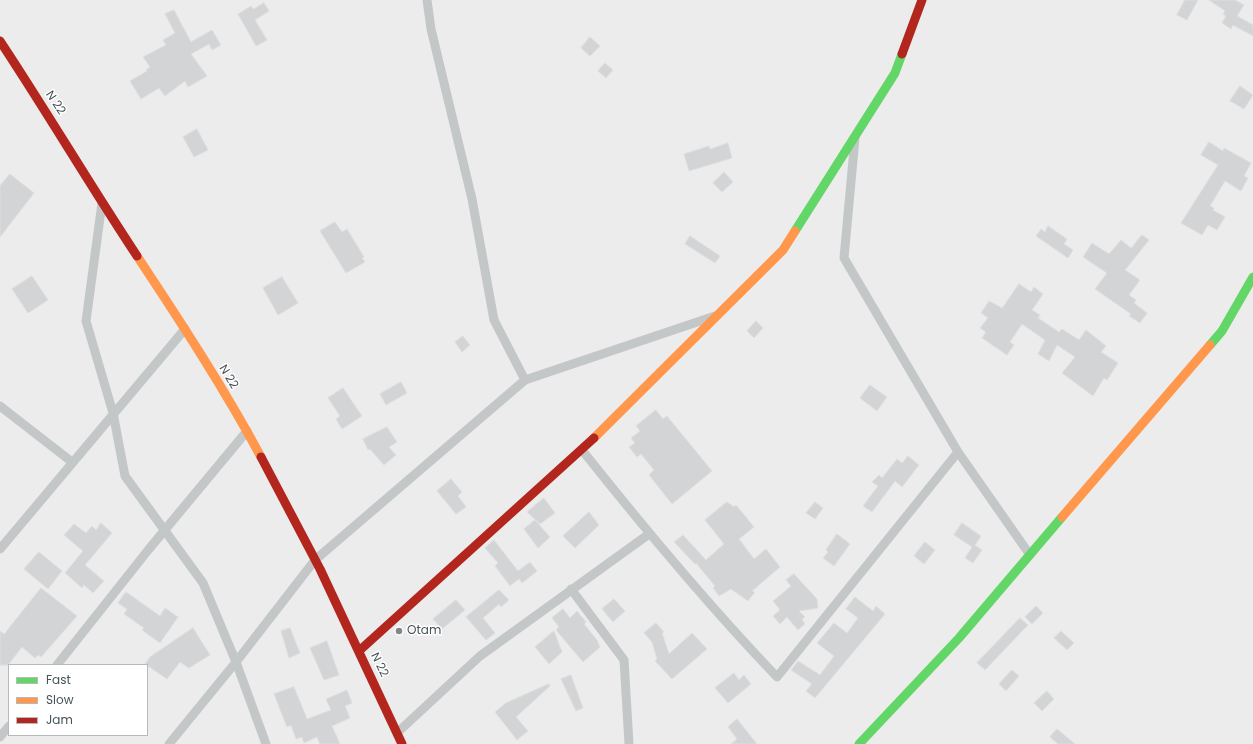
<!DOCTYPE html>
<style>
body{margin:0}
#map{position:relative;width:1253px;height:744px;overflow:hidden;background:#edecec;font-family:Poppins,sans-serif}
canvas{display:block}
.legend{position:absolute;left:8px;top:664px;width:140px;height:72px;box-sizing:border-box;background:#fff;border:1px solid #b5babc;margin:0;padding:5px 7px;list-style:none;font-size:12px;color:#455258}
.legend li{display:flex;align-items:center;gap:8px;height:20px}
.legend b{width:20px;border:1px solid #b5babc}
</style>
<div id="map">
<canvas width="1253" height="744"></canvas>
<ul class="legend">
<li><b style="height:5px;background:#63d668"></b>Fast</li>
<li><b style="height:5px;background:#ff974d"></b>Slow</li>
<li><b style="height:5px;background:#b3261e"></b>Jam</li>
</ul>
</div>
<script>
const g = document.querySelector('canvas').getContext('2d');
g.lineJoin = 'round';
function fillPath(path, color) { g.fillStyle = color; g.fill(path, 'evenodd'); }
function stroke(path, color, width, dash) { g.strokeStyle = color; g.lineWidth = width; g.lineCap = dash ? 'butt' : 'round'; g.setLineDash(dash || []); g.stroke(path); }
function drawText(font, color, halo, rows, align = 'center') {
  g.font = font + ' Poppins,sans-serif'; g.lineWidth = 3; g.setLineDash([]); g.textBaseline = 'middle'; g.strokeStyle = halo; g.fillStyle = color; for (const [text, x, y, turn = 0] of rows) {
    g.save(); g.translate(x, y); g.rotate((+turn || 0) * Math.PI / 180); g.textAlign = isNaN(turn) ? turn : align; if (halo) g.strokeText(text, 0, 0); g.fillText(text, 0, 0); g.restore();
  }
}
const building = new Path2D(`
 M1185 0H1198L1187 20 1177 15Z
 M1209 0H1235L1244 5 1237 16 1253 25V36L1233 25 1231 29 1222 23 1226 16 1223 14 1225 11Z
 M264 3 269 11 255 20 267 40 256 46 238 14 251 6 253 9Z
 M174 10 191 42 212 30 221 45 212 50 209 44 191 54 207 76 188 87 185 81 165 96 159 88 141 99 130 81 147 71 146 70 150 67 143 57 166 45 163 40 175 33 165 14Z
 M590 37 600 46 590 56 581 48Z
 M605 63 613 70 606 78 598 71Z
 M1240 86 1253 95 1244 109 1230 101Z
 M197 129 208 150 194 157 183 137Z
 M1209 142 1223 151 1224 148 1251 163 1244 176 1248 178 1241 191 1225 181 1210 206 1214 208 1213 210 1225 217 1217 230 1208 225 1202 235 1181 223 1218 165 1201 155Z
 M728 143 732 158 689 171 684 154 709 146 710 149Z
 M724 172 733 182 722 192 713 183Z
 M10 174 34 193 0 237V186Z
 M335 222 342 232 347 229 364 257 362 258 365 262 346 273 320 231Z
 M1048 226 1067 239 1064 244 1073 250 1068 258 1036 236 1041 229 1045 232Z
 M1142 235 1149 240 1125 270 1140 280 1129 295 1136 300 1134 303 1147 313 1140 323 1129 316 1131 314 1095 289 1107 273 1083 257 1092 243 1109 254 1121 240 1131 248Z
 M690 236 720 256 715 263 685 244Z
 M32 276 48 300 28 313 12 289Z
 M282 277 298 303 278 315 263 288Z
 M1019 284 1031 292 1034 287 1043 294 1032 310 1040 315 1038 318 1059 332 1062 329 1079 340 1086 330 1106 346 1101 352 1118 363 1107 380 1104 378 1093 396 1062 373 1075 357 1057 345 1049 361 1038 354 1045 340 1022 324 1010 342 1014 345 1007 355 982 338 986 332 980 328 988 318 981 313 989 301 1002 308Z
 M756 321 763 328 754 338 747 331Z
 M463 336 470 345 462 352 455 342Z
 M401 382 407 393 386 405 380 394Z
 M870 385 887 397 877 411 860 398Z
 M343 388 362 416 342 429 336 419 340 416 328 398Z
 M656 410 663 419 667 416 712 471 672 504 649 475 654 470 641 454 637 457 629 447 635 443 631 438 640 431 636 426Z
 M387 427 397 442 389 447 396 455 384 465 370 449 368 450 363 439Z
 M908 456 919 465 902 487 895 481 872 512 863 506 878 486 872 482 879 475 882 478 897 459 902 463Z
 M451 479 462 492 458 496 466 507 456 514 437 491Z
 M544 498 555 513 540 524 527 512Z
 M727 502 734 507 736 505 754 527 739 539 754 559 766 549 780 567 752 591 755 592 748 601 731 589 719 596 713 588 715 586 696 563 695 564 674 542 683 535 706 560 724 544 705 520Z
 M815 502 823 508 815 519 806 513Z
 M589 512 599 525 575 548 563 536Z
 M535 520 550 537 538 548 524 529Z
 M101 523 112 533 85 565 104 581 93 593 84 585 82 588 65 573 83 551 64 535 74 524 86 533 92 526 96 530Z
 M962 523 981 536 975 545 982 550 973 563 965 558 972 547 954 535Z
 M837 534 850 544 834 566 823 558 828 552 826 550Z
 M494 540 518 571 530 562 537 571 522 583 519 579 510 586 495 566 498 563 485 548Z
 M925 542 935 550 924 564 914 556Z
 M39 552 62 571 48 589 24 569Z
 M794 574 817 599 818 608 799 611 805 617 802 619 805 624 798 630 787 617 780 624 773 616 780 610 773 601 791 586 786 580Z
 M41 588 77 616 41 657 38 655 35 658 22 647 8 665H0V631L4 634Z
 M499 590 509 600 501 607 499 604 483 618 495 633 486 640 466 617Z
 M126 592 160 616 165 608 178 617 160 643 142 630 144 628 124 614 127 609 118 603Z
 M855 597 873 611 876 606 885 614 815 698 806 691 812 684 791 670 798 661 820 675 834 656 817 643 834 623 847 633 858 618 846 609Z
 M614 599 625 611 613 622 602 609Z
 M456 600 465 610 442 629 433 619Z
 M1036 606 1043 613 1032 624 1025 617Z
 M563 609 570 618 577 611 586 622 584 624 597 640 600 647 583 662 556 630 559 627 552 618Z
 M1020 618 1028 625 985 670 977 663Z
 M656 623 664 632 662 633 669 654 692 633 707 649 672 679 655 661 657 659 652 642 644 633Z
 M193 628 210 655 189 668 180 662 167 679 145 664 150 657Z
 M290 628 300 653 289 658 281 631Z
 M554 631 562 652 549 664 535 647Z
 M1061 631 1074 643 1067 650 1054 638Z
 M327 641 339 675 324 680 310 648Z
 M1012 670 1019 676 1006 691 999 684Z
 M734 673 739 680 744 675 751 684 728 703 715 688Z
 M571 675 583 708 576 711 561 679Z
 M549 684 550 686 516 717 528 731 517 740 495 712 506 703Z
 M294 687 307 719 331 710 326 699 347 690 352 703 345 706 350 718 332 726 340 744H320L317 737 304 743 302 737 296 739 291 725 287 727 274 694Z
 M1047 691 1054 699 1042 711 1034 703Z
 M737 719 757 744H731L737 739 728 727Z
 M1057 729 1075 744H1058L1050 737Z`);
fillPath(building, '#d3d4d5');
stroke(building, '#dededf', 1);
stroke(new Path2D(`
 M427 0 431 29 472 199 494 320 525 380
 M855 138 844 258 958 452 1030 555
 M102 203 86 321 113 413 125 476 203 583 236 662 266 744
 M0 406 72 462
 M582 450C644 528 708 605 777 677L958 452
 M0 549 185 329
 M571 589 624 660 629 744
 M57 665 149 549 247 431
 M398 732 480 656 649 534
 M0 737 9 726
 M169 744 236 662 315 560 525 380 715 316`), '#c4c7c8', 9);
stroke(new Path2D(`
 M795 231 895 73 902 54
 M1210 345 1222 331 1253 277
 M859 744 959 638 1062 517`), '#63d668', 9);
stroke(new Path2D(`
 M137 256C180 321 224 388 261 457
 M594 438 783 250 795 231
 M1062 517 1210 345`), '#ff974d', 9);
stroke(new Path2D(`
 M0 41C47 112 90 185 137 256
 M902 54 922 0
 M261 457 320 569 402 744
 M359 651 594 438`), '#b3261e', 9);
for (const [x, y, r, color] of [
 [399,631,4,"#80888c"]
]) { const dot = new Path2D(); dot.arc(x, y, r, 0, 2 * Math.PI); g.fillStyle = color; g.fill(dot); stroke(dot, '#fff', 1.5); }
drawText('12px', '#455258', '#fff', [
 ["N 22",55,103,57],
 ["N 22",228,377,59],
 ["N 22",379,665,64]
]);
drawText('12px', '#455258', '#fff', [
 ["Otam",407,631]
], 'left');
</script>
